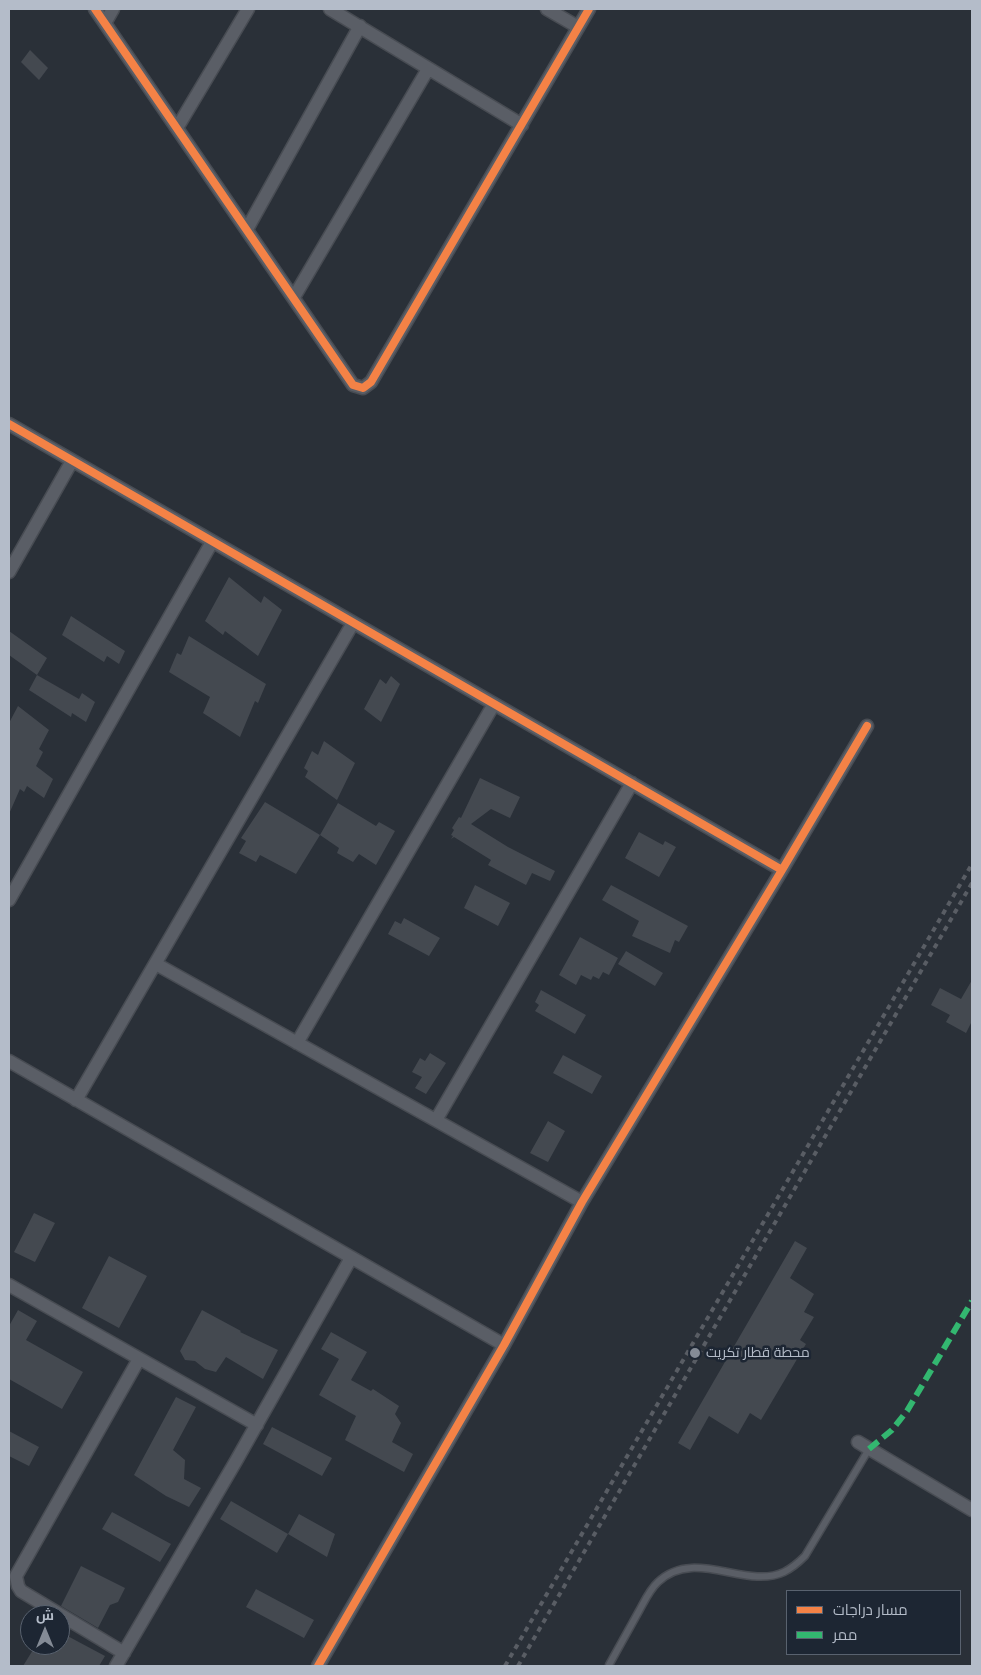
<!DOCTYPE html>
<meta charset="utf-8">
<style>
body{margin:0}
#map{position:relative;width:981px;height:1675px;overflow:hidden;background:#2a3038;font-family:"Fira Sans",Cairo,sans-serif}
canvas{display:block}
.frame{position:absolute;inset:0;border:10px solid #b4bcc9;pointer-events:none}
.legend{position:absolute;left:786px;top:1590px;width:175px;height:65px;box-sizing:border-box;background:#1d2633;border:1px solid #59626f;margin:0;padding:6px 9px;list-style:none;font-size:15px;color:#b4bcc9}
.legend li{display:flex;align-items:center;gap:10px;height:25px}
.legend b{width:25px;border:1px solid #59626f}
.north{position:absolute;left:20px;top:1605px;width:50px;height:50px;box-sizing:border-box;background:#1d2633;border:1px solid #59626f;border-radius:50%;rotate:0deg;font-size:14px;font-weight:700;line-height:20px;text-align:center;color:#b4bcc9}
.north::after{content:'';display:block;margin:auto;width:18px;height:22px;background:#848b96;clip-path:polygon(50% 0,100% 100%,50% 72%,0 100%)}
</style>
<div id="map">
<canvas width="981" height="1675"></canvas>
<div class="frame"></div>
<ul class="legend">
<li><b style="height:6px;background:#f48246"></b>مسار دراجات</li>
<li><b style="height:6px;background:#33b770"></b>ممر</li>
</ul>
<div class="north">ش</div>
</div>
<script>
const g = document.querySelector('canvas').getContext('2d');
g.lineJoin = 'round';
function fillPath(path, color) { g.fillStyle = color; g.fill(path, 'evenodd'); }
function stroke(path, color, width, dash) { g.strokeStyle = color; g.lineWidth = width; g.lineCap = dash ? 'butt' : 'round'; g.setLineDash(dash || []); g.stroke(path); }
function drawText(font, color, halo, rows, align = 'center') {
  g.font = font + ' "Fira Sans",Cairo,sans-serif'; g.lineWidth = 5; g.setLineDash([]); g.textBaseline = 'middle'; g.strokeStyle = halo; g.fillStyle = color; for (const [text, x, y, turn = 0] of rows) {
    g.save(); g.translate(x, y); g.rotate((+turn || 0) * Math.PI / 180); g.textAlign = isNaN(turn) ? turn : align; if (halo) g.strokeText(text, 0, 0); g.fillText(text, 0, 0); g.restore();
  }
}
fillPath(new Path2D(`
 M30 50 48 68 39 80 21 62Z
 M229 577 261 603 264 596 282 610 258 656 225 631 223 635 205 621Z
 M71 616 125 651 119 664 107 656 104 662 62 635Z
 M9 631 47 658 37 675 9 655Z
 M189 636 266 684 258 703 255 701 240 737 203 713 210 697 169 672 177 653 181 655Z
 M37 675 79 699 82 693 95 702 86 722 72 713 71 717 29 690Z
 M391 676 400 684 381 722 364 709 380 679 386 684Z
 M18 706 49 730 39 749 43 752 36 766 53 779 44 798 27 786 24 792 20 789 9 814V723Z
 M324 741 355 763 337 800 305 777 308 771 304 768 312 751 318 755Z
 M480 778 520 797 510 818 491 809 471 824 508 847 555 871 550 881 532 873 526 885 488 865 491 860 454 837 451 839 453 836 451 835 454 830 452 828 459 817 461 818Z
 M265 802 320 835 296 874 260 855 256 862 239 853 246 841 241 838Z
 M338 803 376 826 379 822 395 831 376 865 359 854 353 862 337 853 339 848 320 835Z
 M639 832 663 845 665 841 676 847 659 877 625 858Z
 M475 885 510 903 498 926 464 908Z
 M611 885 688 926 679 942 675 940 670 953 632 936 639 921 602 900Z
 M404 918 440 938 429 956 388 934 395 921 401 924Z
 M580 937 618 958 609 975 603 972 599 979 593 976 591 980 581 975 576 985 559 975Z
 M626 951 663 973 655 986 618 964Z
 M972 980V1021L966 1033 946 1022 950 1015 931 1005 940 988 961 999Z
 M541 990 586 1015 575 1034 535 1011 539 1005 535 1002Z
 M430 1053 446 1063 426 1094 415 1088 422 1077 412 1072 420 1058 425 1061Z
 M563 1055 602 1076 592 1094 553 1073Z
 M548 1121 565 1131 548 1162 530 1153Z
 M34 1213 55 1223 35 1262 14 1252Z
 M795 1241 807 1248 790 1278 814 1294 804 1312 814 1317 800 1340 806 1344 761 1420 750 1413 738 1434 709 1416 690 1450 678 1443Z
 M109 1256 147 1276 119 1328 82 1308Z
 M18 1310 37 1321 26 1340 83 1372 62 1409 9 1379V1326Z
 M202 1310 241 1331 240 1332 278 1350 263 1379 226 1357 216 1372 205 1369 195 1361 185 1360 180 1351Z
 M331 1332 367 1352 351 1380 371 1391 373 1389 399 1406 395 1414 401 1423 392 1442 413 1454 404 1472 345 1440 356 1416 319 1395 339 1359 321 1349Z
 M176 1397 196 1407 173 1450 185 1460 184 1479 201 1488 189 1507 166 1496 134 1475Z
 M272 1427 332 1458 322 1476 263 1444Z
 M9 1431 39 1447 29 1466 9 1456Z
 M231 1501 288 1534 277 1553 220 1519Z
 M112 1512 171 1544 160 1562 102 1529Z
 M299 1514 335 1534 327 1557 288 1534Z
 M81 1566 125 1588 118 1602 110 1605 98 1628 61 1606Z
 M256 1589 314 1620 304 1638 246 1607Z
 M60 1632 105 1656 99 1666H23L36 1645H60Z`), '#444950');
const service = new Path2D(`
 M609 1665C619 1647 629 1629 639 1611 644 1602 650 1589 658 1582 694 1547 746 1590 784 1572 792 1568 799 1562 805 1556L869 1449`);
const minor = new Path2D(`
 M95 9 353 385 363 388 371 382 589 9
 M330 9 522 125
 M547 9 578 27
 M105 23 113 9
 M177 128 248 9
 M247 229 360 26
 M294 297 428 69
 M9 424 782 870
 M9 572 72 461
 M9 900 212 542
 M156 964 582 1202
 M297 1043 494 704
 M9 1061 504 1345
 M76 1100 353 623
 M436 1120 632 783
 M9 1285 257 1425
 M858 1442 972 1510
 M124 1653 21 1591 18 1586 16 1576 139 1359
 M116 1666 236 1461 351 1258
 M318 1666 504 1345 582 1202 782 870 867 726`);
stroke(service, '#484c53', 9);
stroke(minor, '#484c53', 15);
stroke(service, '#5a5e66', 6);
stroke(minor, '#5a5e66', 12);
stroke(new Path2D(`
 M505 1666 972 864
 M518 1666 972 883`), '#595d64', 4, [5, 5]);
stroke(new Path2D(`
 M869 1449 892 1430 907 1411 972 1301`), '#33b770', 6, [12, 6]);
stroke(new Path2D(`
 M95 9 353 385 363 388 371 382 589 9
 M9 424 782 870
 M318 1666 504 1345 582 1202 782 870 867 726`), '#f48246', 8);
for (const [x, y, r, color] of [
 [695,1353,6,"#848b96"]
]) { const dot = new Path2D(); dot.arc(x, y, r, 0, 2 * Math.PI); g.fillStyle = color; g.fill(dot); stroke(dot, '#1d2633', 2); }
drawText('14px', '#b4bcc9', '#1d2633', [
 ["محطة قطار تكريت",706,1353]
], 'left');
</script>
